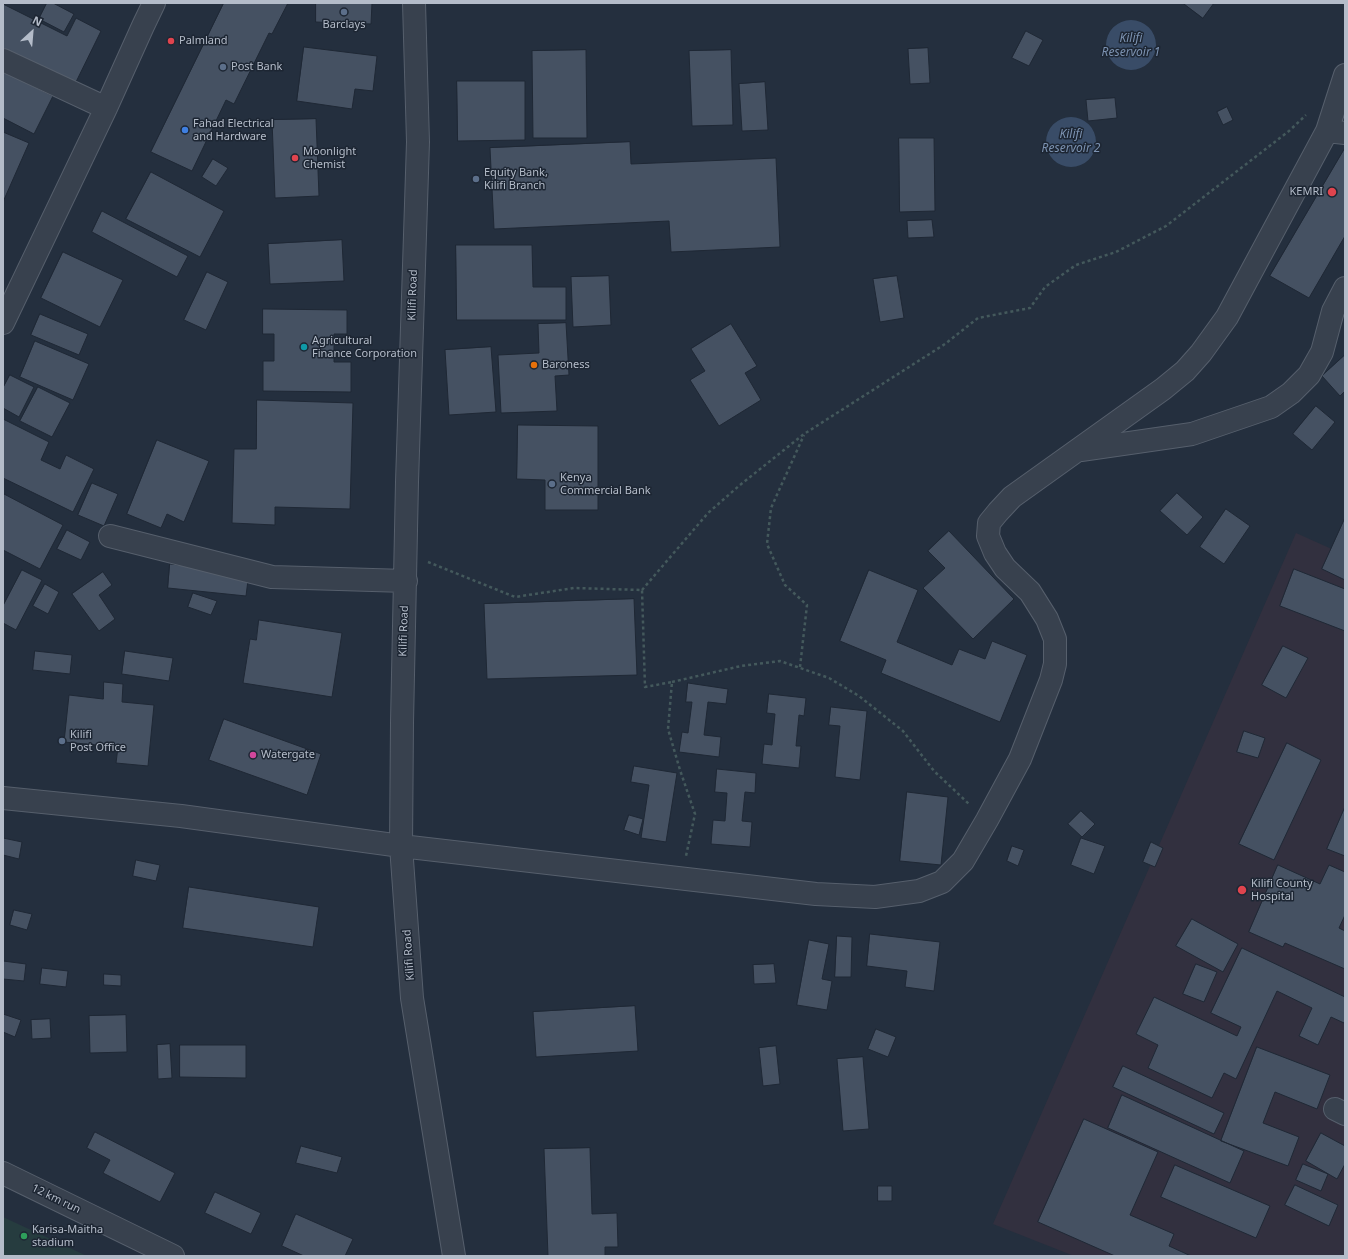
<!DOCTYPE html>
<style>
body{margin:0}
#map{position:relative;width:1348px;height:1259px;overflow:hidden;background:#242f3e;font-family:"Noto Sans",sans-serif}
canvas{display:block}
.frame{position:absolute;inset:0;border:4px solid #b4bcc9;pointer-events:none}
.north{position:absolute;left:12px;top:12px;width:40px;height:40px;-webkit-text-stroke:3px #1d2633;paint-order:stroke;rotate:26deg;font-size:11px;font-weight:700;line-height:16px;text-align:center;color:#b4bcc9}
.north::after{content:'';display:block;margin:auto;width:14px;height:18px;background:#b4bcc9;clip-path:polygon(50% 0,100% 100%,50% 72%,0 100%)}
</style>
<div id="map">
<canvas width="1348" height="1259"></canvas>
<div class="frame"></div>
<div class="north">N</div>
</div>
<script>
const g = document.querySelector('canvas').getContext('2d');
g.lineJoin = 'round';
function fillPath(path, color) { g.fillStyle = color; g.fill(path, 'evenodd'); }
function stroke(path, color, width, dash) { g.strokeStyle = color; g.lineWidth = width; g.lineCap = dash ? 'butt' : 'round'; g.setLineDash(dash || []); g.stroke(path); }
function drawText(font, color, halo, rows, align = 'center') {
  g.font = font + ' "Noto Sans",sans-serif'; g.lineWidth = 3; g.setLineDash([]); g.textBaseline = 'middle'; g.strokeStyle = halo; g.fillStyle = color; for (const [text, x, y, turn = 0] of rows) {
    g.save(); g.translate(x, y); g.rotate((+turn || 0) * Math.PI / 180); g.textAlign = isNaN(turn) ? turn : align; if (halo) g.strokeText(text, 0, 0); g.fillText(text, 0, 0); g.restore();
  }
}
fillPath(new Path2D(`
 M1296 533 1345 555V1256H1074L993 1224Z`), '#32303f');
fillPath(new Path2D(`
 M3 1217 87 1256H3Z`), '#263c3f');
fillPath(new Path2D(`
 M1106 45a25 25 0 1 1 50 0a25 25 0 1 1-50 0Z
 M1046 142a25 25 0 1 1 50 0a25 25 0 1 1-50 0Z`), '#394c67');
const building = new Path2D(`
 M47 3H53L74 14 64 32 39 19Z
 M224 3H288L272 34 269 33 234 104 226 100 192 171 151 152Z
 M316 3H372L371 24 316 22Z
 M1183 3H1214L1203 18Z
 M3 4 67 36 76 18 101 31 75 84 3 48Z
 M1026 31 1043 40 1029 66 1012 58Z
 M304 47 377 56 373 91 355 89 352 109 297 101Z
 M928 48 930 83 910 84 908 49Z
 M586 50 587 138H533L532 51Z
 M731 50 733 125 692 126 689 51Z
 M3 71 53 96 34 134 3 118Z
 M457 81H525V140L458 141Z
 M765 82 768 130 742 131 739 84Z
 M1115 98 1117 118 1088 121 1086 100Z
 M1227 107 1233 120 1223 125 1217 112Z
 M316 119 319 196 275 198 272 120Z
 M3 132 29 143 3 202Z
 M899 138H934L935 211 900 212Z
 M630 142 631 164 776 158 780 247 671 252 669 221 494 229 490 148Z
 M1345 148V236L1309 298 1270 276Z
 M213 159 228 168 216 186 202 177Z
 M151 172 224 211 200 257 126 219Z
 M102 211 188 256 177 277 92 232Z
 M932 220 934 237 908 238 907 221Z
 M342 240 344 281 270 284 268 244Z
 M456 245H532L533 287H566V320H457Z
 M63 252 123 280 100 327 41 298Z
 M207 272 228 282 206 330 184 320Z
 M609 276 611 325 573 327 571 277Z
 M897 276 904 318 880 322 873 279Z
 M263 309 347 310V334H334V362H351V392L263 391V361H274V334H263Z
 M40 314 88 334 79 355 31 335Z
 M566 323 569 375 555 376 557 411 501 413 498 355 539 353 538 324Z
 M731 324 757 366 745 373 761 400 719 426 690 380 705 371 691 349Z
 M35 341 89 364 73 400 20 377Z
 M491 347 496 412 449 415 445 350Z
 M1345 355V391L1340 396 1322 376Z
 M10 375 34 387 19 417 3 408V388Z
 M38 387 70 403 52 437 20 421Z
 M257 400 353 403 350 509 275 507V525L232 523 234 449H256Z
 M1316 406 1335 422 1312 450 1293 434Z
 M3 419 49 442 41 460 60 469 66 455 94 469 73 512 3 478Z
 M518 425 598 426V510H545V480L517 479Z
 M157 440 209 461 184 522 167 514 161 528 127 514Z
 M92 483 118 494 104 526 78 515Z
 M1177 493 1203 517 1187 535 1160 511Z
 M4 494 63 525 40 569 3 550Z
 M1226 509 1250 526 1224 564 1200 547Z
 M1345 518V580L1322 569Z
 M67 530 90 542 81 560 57 549Z
 M949 531 1014 599 973 639 923 588 945 568 928 551Z
 M170 564 249 572 246 596 168 588Z
 M1294 569 1345 589V631L1280 606Z
 M22 570 42 580 16 630 3 623V606Z
 M869 570 918 590 897 642 952 665 959 649 985 659 992 641 1027 655 1000 722 881 673 886 660 840 641Z
 M103 572 112 585 99 595 115 619 99 631 72 594Z
 M45 584 59 592 48 614 33 606Z
 M193 593 217 601 211 615 188 607Z
 M634 599 637 675 487 679 484 604Z
 M259 620 342 633 332 697 243 683 250 639 256 640Z
 M1283 646 1308 658 1286 698 1262 685Z
 M35 651 72 655 70 674 33 670Z
 M125 651 173 658 169 681 122 674Z
 M104 682 123 684 122 702 154 705 148 766 116 763 118 747 64 742 69 695 103 699Z
 M688 683 728 689 726 704 708 702 704 735 721 737 719 757 679 752 682 732 688 733 692 702H686Z
 M769 694 806 698 804 716 799 715 796 746H801L799 768 762 764 764 744 772 745 775 714 767 713Z
 M831 707 867 711 860 780 835 777 840 726 829 725Z
 M224 719 321 754 307 795 209 760Z
 M1244 731 1265 738 1258 758 1237 752Z
 M1287 743 1321 760 1274 860 1239 844Z
 M634 766 677 773 666 842 641 838 649 785 631 782Z
 M717 769 756 773 755 793 745 792 742 821 752 822 750 847 711 844 713 820 725 821 727 793 715 792Z
 M907 792 948 797 941 865 900 861Z
 M1345 807V856L1327 849Z
 M1081 811 1095 824 1082 837 1068 824Z
 M629 815 643 819 639 835 624 830Z
 M3 838 22 842 19 859 3 855Z
 M1081 838 1105 846 1094 874 1071 865Z
 M1151 842 1163 848 1155 867 1143 862Z
 M1012 846 1024 850 1018 866 1007 861Z
 M136 860 160 865 156 881 133 876Z
 M1278 865 1320 884 1329 865 1345 872V915L1339 928 1345 931V969L1285 943 1283 947 1249 932Z
 M189 887 319 907 313 947 183 928Z
 M14 910 32 914 27 930 10 925Z
 M1192 919 1238 944 1223 972 1176 946Z
 M870 934 940 942 934 991 905 987 907 971 867 966Z
 M837 936 852 937 851 977H835Z
 M809 940 829 944 822 979 832 981 827 1010 797 1005Z
 M1242 948 1345 997V1021L1344 1023 1331 1017 1318 1045 1299 1036 1312 1008 1277 991 1236 1079 1224 1073 1212 1098 1148 1068 1158 1045 1136 1034 1154 997 1237 1036 1241 1027 1211 1013Z
 M3 961 26 964 24 981 3 979Z
 M774 964 776 983 754 984 753 965Z
 M1196 964 1217 972 1204 1002 1183 994Z
 M42 968 68 971 66 987 40 984Z
 M104 974 121 975V986L104 985Z
 M635 1006 638 1051 536 1057 533 1012Z
 M3 1014 21 1020 15 1037 3 1032Z
 M126 1015 127 1052 90 1053 89 1016Z
 M50 1019 51 1038 32 1039 31 1020Z
 M876 1029 896 1037 888 1057 868 1049Z
 M170 1044 172 1078 158 1079 157 1045Z
 M180 1045H246V1078L180 1077Z
 M776 1046 780 1084 763 1086 759 1048Z
 M1257 1047 1330 1075 1317 1109 1275 1092 1263 1123 1299 1137 1288 1166 1221 1141Z
 M863 1057 869 1129 843 1131 837 1059Z
 M1123 1066 1224 1113 1214 1134 1113 1087Z
 M1122 1095 1244 1151 1230 1183 1108 1128Z
 M1084 1119 1158 1152 1130 1215 1174 1234 1169 1246 1191 1256H1115L1038 1222Z
 M95 1132 175 1173 160 1202 103 1173 110 1160 87 1148Z
 M1321 1133 1345 1146V1164L1337 1179 1306 1161Z
 M301 1146 342 1157 337 1173 296 1163Z
 M590 1148 592 1214 617 1213 618 1247H605V1256H548L544 1149Z
 M1303 1164 1328 1174 1321 1191 1296 1180Z
 M1175 1165 1270 1206 1256 1238 1161 1197Z
 M1295 1185 1338 1205 1329 1226 1285 1205Z
 M878 1186H892V1201H878Z
 M215 1192 261 1213 251 1234 205 1213Z
 M296 1214 353 1239 345 1256H304L282 1246Z`);
fillPath(building, '#455162');
stroke(building, '#1f2835', 1);
const minor = new Path2D(`
 M414 3 418 142 407 482 402 723 401 846 412 998 454 1256
 M3 60 106 108
 M1327 131 1345 133
 M3 323 106 108 143 26 154 3
 M1081 450 1192 434 1271 407 1291 393 1309 375 1322 352 1333 311 1345 288
 M110 536 272 577 406 581
 M3 798 181 816 401 846 816 894 875 897 919 891 942 882 963 861 987 820 1020 759 1051 680 1055 664V639L1047 619 1030 592 1005 568 995 553 988 536 989 523 998 512 1012 497 1163 389 1185 371 1201 353 1227 317 1327 131 1345 75
 M1335 1109 1345 1114
 M3 1173 173 1256`);
stroke(minor, '#565f6c', 24);
stroke(new Path2D(`
 M428 562 515 597 574 588 642 590 645 687 672 682 668 729 680 770 695 814 686 856
 M642 590 708 513 740 485 804 434 945 344 978 318 1030 308 1045 287 1076 265 1116 252 1166 226 1289 131 1306 115
 M800 667 807 605 785 585 767 544 771 508 804 435
 M672 682 741 666 780 661 829 678 859 696 903 731 934 771 969 804`), '#44595c', 2.5, [3, 3]);
stroke(minor, '#38414e', 22);
for (const [x, y, r, color] of [
 [344,12,4,"#5c6f8a"],
 [171,41,4,"#e0444e"],
 [223,67,4,"#5c6f8a"],
 [185,130,4,"#3f7fe0"],
 [295,158,4,"#e0444e"],
 [476,179,4,"#5c6f8a"],
 [1332,192,5,"#e0444e"],
 [304,347,4,"#0f9aa8"],
 [534,365,4,"#e8710a"],
 [552,484,4,"#5c6f8a"],
 [62,741,4,"#5c6f8a"],
 [253,755,4,"#d1479c"],
 [1242,890,5,"#e0444e"],
 [24,1236,4,"#2e9e5b"]
]) { const dot = new Path2D(); dot.arc(x, y, r, 0, 2 * Math.PI); g.fillStyle = color; g.fill(dot); stroke(dot, '#1d2633', 1.5); }
drawText('11px', '#b4bcc9', '#1d2633', [
 ["Barclays",344,25,"center"],
 ["Palmland",179,41],
 ["Post Bank",231,67],
 ["Fahad Electrical",193,124],
 ["and Hardware",193,137],
 ["Moonlight",303,152],
 ["Chemist",303,165],
 ["Equity Bank,",484,173],
 ["Kilifi Branch",484,186],
 ["KEMRI",1323,192,"right"],
 ["Agricultural",312,341],
 ["Finance Corporation",312,354],
 ["Baroness",542,365],
 ["Kenya",560,478],
 ["Commercial Bank",560,491],
 ["Kilifi",70,735],
 ["Post Office",70,748],
 ["Watergate",261,755],
 ["Kilifi County",1251,884],
 ["Hospital",1251,897],
 ["Karisa-Maitha",32,1230],
 ["stadium",32,1243]
], 'left');
drawText('11px', '#b4bcc9', '#1d2633', [
 ["Kilifi Road",413,295,-88],
 ["Kilifi Road",404,631,-88],
 ["Kilifi Road",409,955,-94],
 ["12 km run",56,1199,26]
]);
drawText('italic 12px', '#7c92b1', '#1d2633', [
 ["Kilifi",1131,39],
 ["Reservoir 1",1131,53],
 ["Kilifi",1071,135],
 ["Reservoir 2",1071,149]
]);
</script>
